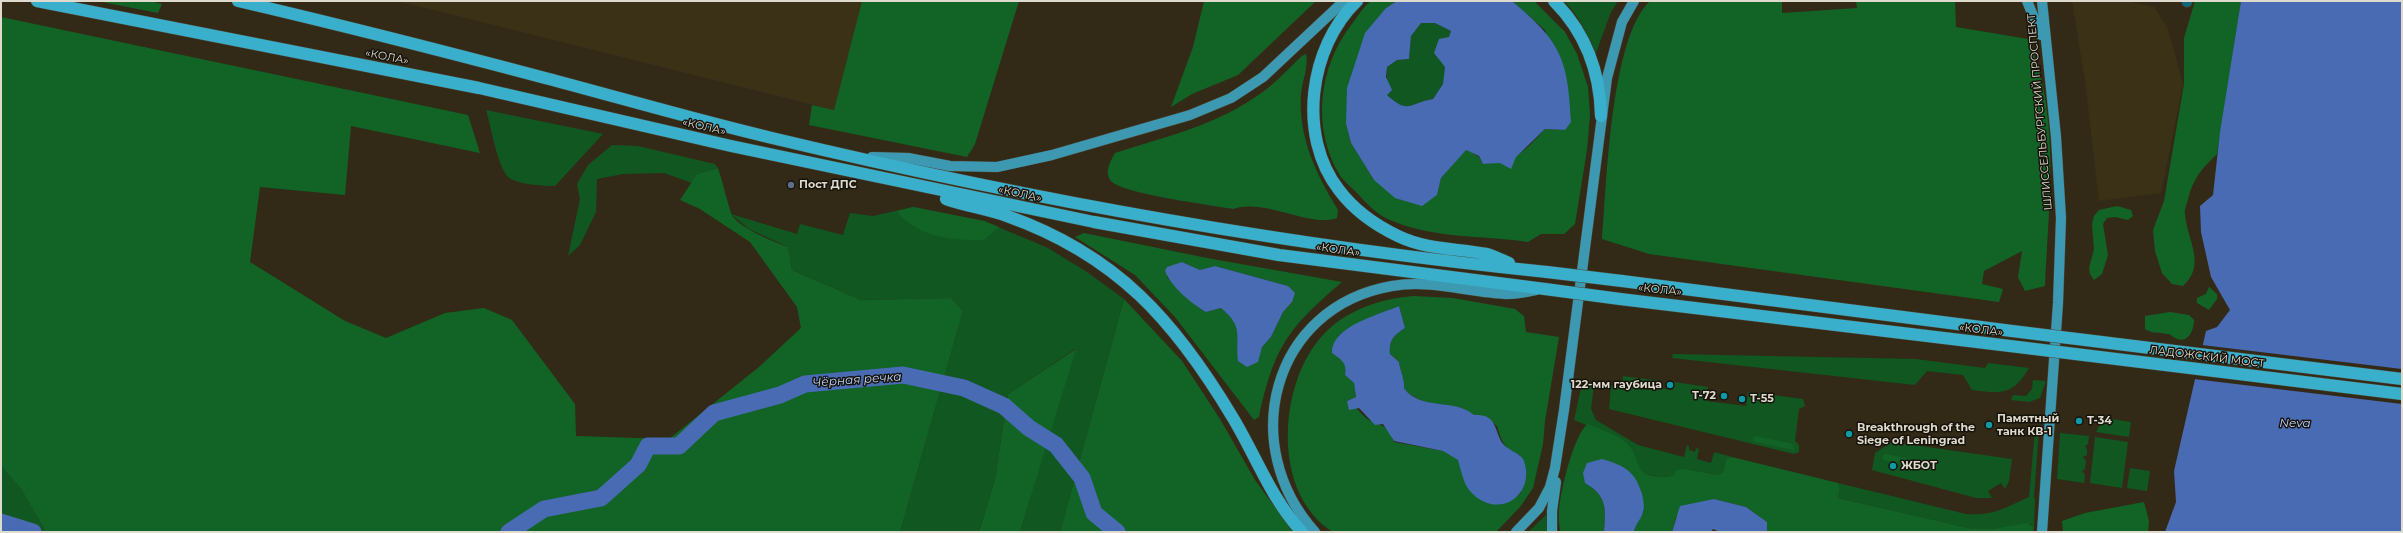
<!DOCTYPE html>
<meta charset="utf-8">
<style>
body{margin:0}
#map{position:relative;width:2403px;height:533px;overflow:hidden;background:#322a17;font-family:Montserrat,sans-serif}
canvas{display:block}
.frame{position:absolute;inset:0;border:2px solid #dfdace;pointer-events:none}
</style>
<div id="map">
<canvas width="2403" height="533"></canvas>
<div class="frame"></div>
</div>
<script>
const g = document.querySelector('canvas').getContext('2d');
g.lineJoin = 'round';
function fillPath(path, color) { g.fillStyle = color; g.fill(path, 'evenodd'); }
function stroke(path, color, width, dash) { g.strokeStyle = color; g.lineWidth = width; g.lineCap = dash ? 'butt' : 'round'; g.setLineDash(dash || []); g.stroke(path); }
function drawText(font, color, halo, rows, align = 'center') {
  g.font = font + ' Montserrat,sans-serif'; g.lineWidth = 3; g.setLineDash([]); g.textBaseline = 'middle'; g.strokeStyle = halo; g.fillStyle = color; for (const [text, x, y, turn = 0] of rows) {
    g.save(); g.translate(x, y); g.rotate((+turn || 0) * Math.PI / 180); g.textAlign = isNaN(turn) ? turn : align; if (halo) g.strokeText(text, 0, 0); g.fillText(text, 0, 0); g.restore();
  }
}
fillPath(new Path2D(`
 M397 1H862L834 110Z
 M2072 1H2125L2154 7 2168 29 2183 84 2161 193 2099 201 2085 81Z`), '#3a3116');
fillPath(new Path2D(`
 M1564 1H1618L1611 12 1596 53C1587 34 1579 16 1564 1Z
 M1421 22 1435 23 1451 31 1443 84 1433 99C1409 103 1410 116 1387 95V67L1397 60 1409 59 1411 36Z
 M486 110 603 134 555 186C542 186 523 185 511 179 498 173 491 125 486 110Z
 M612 145 638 146 715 164 718 168 697 174 692 183 664 173 623 174 597 179 596 212 580 245 568 256 580 199 577 184 588 165Z
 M913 207 984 221 1048 248 1087 272 1124 299 1060 532H1020L1075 349 1008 394 995 479 979 532H900L963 311 951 298 861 300 792 270 788 247 749 229 731 214 797 234 800 224 843 235 850 213 873 216Z
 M1673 354 1916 359 1985 368 1988 363 2029 368C2013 395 2002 394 1972 390L1963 375 1927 371 1915 385 1672 358Z
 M1623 376 1660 381 1659 388 1673 390 1674 382 1708 387 1707 401 1746 406 1748 392 1803 399 1805 406 1799 409 1795 441 1799 445V452L1794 454 1609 409 1611 386 1622 387Z
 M1587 380 1594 386 1591 409 1596 420 1638 445 1684 457 1687 445 1689 446V450L1695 452 1696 448 1699 449 1697 459 1711 463 1714 452 1732 457 1726 459 1723 472 1718 475 1686 469 1674 476 1659 477 1645 474 1637 466 1624 441 1574 420 1582 384Z
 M2033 380 2046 381 2040 398 2029 402 2011 400 2013 395 2026 396 2032 389Z
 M2098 417 2131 422 2129 437 2096 432 2100 424Z
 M2035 430H2039L2034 497 2035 499 2034 527 2030 524 1993 530 1973 529 1838 498 1840 488 1838 483 1966 514C1993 516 2005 508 2029 497Z
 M2060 433 2089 436 2088 444 2085 446 2087 449V455L2083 457 2086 461 2085 469 2082 471 2085 475 2084 483 2057 479Z
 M2095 437 2128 442 2122 488 2090 483Z
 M1892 442 2012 459 2009 481 2005 489 2001 483 1988 491 1992 498H1976L1872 470 1875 453Z
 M1 466 21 489 46 532H1Z
 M2130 468 2150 471 2147 491 2127 488Z
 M1546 515 1547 532H1528Z`), '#115722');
fillPath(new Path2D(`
 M97 1H150L162 4 158 13Z
 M862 1H1019L975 144 967 157 809 125 812 105 834 110Z
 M1204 1H1316L1238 75 1192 94 1171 107 1193 47Z
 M1371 1H1397L1386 8 1346 124 1351 143 1374 180 1437 195 1441 178 1466 149 1479 157 1483 164C1515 162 1524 152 1545 129L1565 130 1545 30 1512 1H1534L1565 32 1577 54 1588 87 1590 115 1587 150 1575 224 1564 234H1541L1528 242C1481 235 1432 239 1388 219 1378 215 1366 203 1358 194 1353 189 1346 183 1341 177 1311 130 1318 67 1352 24 1358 16 1363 7 1371 1Z
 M1650 1H1782V13L1857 8 1856 1H1955L1956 27 2028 39C2032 49 2036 59 2039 70 2058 140 2048 216 2045 286L2025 291 2018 277 2022 251 1984 271 1982 284 2003 289 1999 302 1649 254 1602 239C1607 183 1610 39 1650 1Z
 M2195 1H2241L2217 154C2202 168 2193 179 2188 199 2187 204 2184 209 2185 214 2187 241 2207 264 2183 286L2172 284 2162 273 2155 251 2153 230 2164 201 2184 84V38Z
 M1 17 468 115 480 153 351 126 345 195 260 187 250 262 345 321 386 338 445 313 484 308 512 320 575 404 576 436 669 439 759 367 801 328 797 307 750 242 700 209 680 200 697 174 718 168C723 183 726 198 731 213 736 227 774 242 788 247L792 270 861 300 951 298 963 311 900 532H46L21 489 1 466Z
 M1306 54C1309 66 1302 81 1301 94 1298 137 1316 174 1338 210L1337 218C1310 228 1265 198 1233 209 1212 205 1123 194 1111 181 1104 172 1110 162 1115 153 1161 138 1213 126 1254 98 1272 87 1287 70 1302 56Z
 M2117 206 2131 210 2133 216 2128 220 2115 217 2107 218 2103 224 2108 255 2102 274 2094 280 2090 274 2089 268 2094 249 2092 224 2094 216 2099 210Z
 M913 207 984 221 999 227 984 240C954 241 916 237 897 211Z
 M1084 233 1207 258 1342 282C1288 328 1274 347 1259 417L1254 420 1175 317 1135 275 1075 237ZM1182 262 1200 270 1215 266 1288 286 1292 302 1283 312 1271 337 1262 347 1237 353C1238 330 1239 323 1221 308L1206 312 1167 277Z
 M2209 287 2217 294V299L2209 310 2197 303V298L2206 294Z
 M1413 296 1453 298 1515 309 1524 316 1526 332 1559 337 1545 421 1543 444 1533 488 1520 507 1496 532H1333C1271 494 1278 383 1323 335 1346 310 1380 299 1413 296ZM1399 306 1405 328C1393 336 1389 340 1390 354L1399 362C1400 371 1405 379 1404 388 1415 404 1455 410 1474 415H1481L1497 426C1501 441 1505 450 1520 455L1521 493 1508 502 1464 480 1459 460 1443 451 1394 442C1385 420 1380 428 1366 418 1358 411 1358 408 1347 401L1356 397 1354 383 1345 375 1346 366 1338 336 1349 328Z
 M1124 299 1182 361 1220 419 1255 480 1293 532H1060Z
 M2170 312 2189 315 2194 320C2194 330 2188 345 2175 338 2171 336 2171 334 2167 334 2158 332 2152 334 2145 329V316Z
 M1076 349 1020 532H979L995 479 1008 394Z
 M1588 424C1599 429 1615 434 1624 441 1646 459 1627 481 1673 476L1677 470 1686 469 1718 475 1723 472 1726 459 1732 457 1838 483 1840 488 1838 498 1973 529H1993L2027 523 2034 527 2033 532H1767V522L1746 507 1714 499 1676 517 1672 532H1634L1635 527 1644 511 1585 483C1607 496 1606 508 1604 532H1560C1560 526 1558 519 1559 513 1559 496 1574 433 1588 424Z
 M1755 436 1793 444 1794 450 1755 442 1753 440Z
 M1886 454 1924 462 1926 466 1920 468 1883 460V455Z
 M2144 502 2149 521 2148 532H2063L2062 521 2085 513Z`), '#126426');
fillPath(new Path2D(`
 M1397 1H1512C1561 42 1568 59 1571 122L1565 130 1545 129 1516 157 1511 169 1500 163 1483 164 1479 156 1466 150 1441 178 1437 195 1422 206 1395 198 1374 180 1351 143 1346 124 1347 88 1365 33 1386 8ZM1421 23H1435L1451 31 1449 37 1439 39 1434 53 1445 67 1443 84 1433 99C1409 103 1409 115 1387 95L1392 90 1386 77 1387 67 1397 60 1409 59 1411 36Z
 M2241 1H2402V532H2165L2176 502 2174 471 2206 331 2217 327 2230 310 2211 277 2201 232 2200 206 2213 195 2220 132Z
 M1182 262 1200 270 1215 266 1288 286 1295 293 1292 302 1283 312 1271 337 1262 347 1258 362 1247 367 1238 361C1235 335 1244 327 1221 308L1206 312C1191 303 1172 288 1165 271L1167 267Z
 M1399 306 1405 328C1393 336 1389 340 1390 354L1399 362C1400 371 1405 379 1404 388 1420 411 1455 398 1474 415 1494 414 1494 425 1500 439 1505 451 1521 452 1524 461 1536 497 1496 521 1470 491 1463 483 1461 470 1458 460L1443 451 1394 441 1383 424 1375 425 1359 408 1349 410 1347 401 1356 397 1354 383 1345 375C1347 363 1342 360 1332 353 1331 326 1379 315 1399 306Z
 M1602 459C1625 466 1635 471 1642 494 1643 499 1645 507 1643 512 1641 520 1635 524 1634 532H1604C1606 508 1607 496 1585 483L1583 473 1587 463Z
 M1714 499 1746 507 1767 522V532H1720L1713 529 1711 532H1672L1680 506Z`), '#486bb4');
fillPath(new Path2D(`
 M2202 345 2402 369V404L2194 379Z`), '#322a17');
stroke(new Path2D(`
 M1 522 33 532
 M509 532 544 509 601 498 638 465 648 446H679L714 413 780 395 805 384 903 375 964 388 1004 406 1029 428 1056 445 1082 478 1094 513 1117 532`), '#486bb4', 17);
const minor = new Path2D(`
 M2187 2V1`);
const major = new Path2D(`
 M2027 1 2041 35
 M872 157 908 158 950 166 997 167 1052 155 1190 115 1231 98 1263 77 1344 1
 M1315 532C1237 446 1271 307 1392 286 1432 279 1469 293 1509 294 1518 294 1527 292 1536 290
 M1516 532 1539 508 1550 487 1555 468 1564 410 1607 78 1622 22 1634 1
 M1552 532V511L1556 482
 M2042 532 2058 303 2061 218 2056 137 2042 1`);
const highway = new Path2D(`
 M37 1 479 88 731 146 1094 222 1279 255 1545 289
 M238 1C341 25 443 51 545 78 621 98 696 120 772 138 1027 199 1287 246 1547 272
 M1357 1C1309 47 1297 136 1339 190 1354 210 1375 225 1398 236 1427 250 1456 248 1487 254 1494 256 1502 260 1509 263
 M1554 1C1586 33 1600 71 1601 116
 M946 199C966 206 987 209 1007 216 1117 255 1175 321 1233 418 1256 456 1271 499 1302 532
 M1622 281 2012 331
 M1620 299 2010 346`);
stroke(minor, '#4e4634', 11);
stroke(major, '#4e4634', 11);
stroke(highway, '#4e4634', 13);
stroke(minor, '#0d677b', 10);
stroke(major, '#3d99b1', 10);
stroke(highway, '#3aafcc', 12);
const highwayBridge = new Path2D(`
 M1547 272 1622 281
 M1545 289 1620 299
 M2012 331 2402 379
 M2010 346 2402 394`);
stroke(highwayBridge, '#4e4634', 13, []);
stroke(highwayBridge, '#3aafcc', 12);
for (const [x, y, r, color] of [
 [791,185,4,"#5c6f8a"],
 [1670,385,4,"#0f9aa8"],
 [1724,396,4,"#0f9aa8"],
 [1742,399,4,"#0f9aa8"],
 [2079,421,4,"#0f9aa8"],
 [1989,425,4,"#0f9aa8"],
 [1849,434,4,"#0f9aa8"],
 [1893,466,4,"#0f9aa8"]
]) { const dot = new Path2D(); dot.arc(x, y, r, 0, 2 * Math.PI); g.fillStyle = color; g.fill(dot); stroke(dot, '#16130b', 1.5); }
drawText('11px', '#dfdace', '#16130b', [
 ["«КОЛА»",387,57,11],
 ["ШЛИССЕЛЬБУРГСКИЙ ПРОСПЕКТ",2040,112,-95],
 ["«КОЛА»",704,127,13],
 ["«КОЛА»",1020,194,12],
 ["«КОЛА»",1338,250,8],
 ["«КОЛА»",1660,290,6],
 ["«КОЛА»",1981,330,7],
 ["ЛАДОЖСКИЙ МОСТ",2207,357,7]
]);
drawText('bold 11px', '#dfdace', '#16130b', [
 ["Пост ДПС",799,185],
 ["122-мм гаубица",1662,385,"right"],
 ["Т-72",1716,396,"right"],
 ["Т-55",1750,399],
 ["Памятный",1997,419],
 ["танк КВ-1",1997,432],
 ["Т-34",2087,421],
 ["Breakthrough of the",1857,428],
 ["Siege of Leningrad",1857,441],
 ["ЖБОТ",1901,466]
], 'left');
drawText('italic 12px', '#bfd4fc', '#16130b', [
 ["Чёрная речка",857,380,-4],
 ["Neva",2295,423]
]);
</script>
